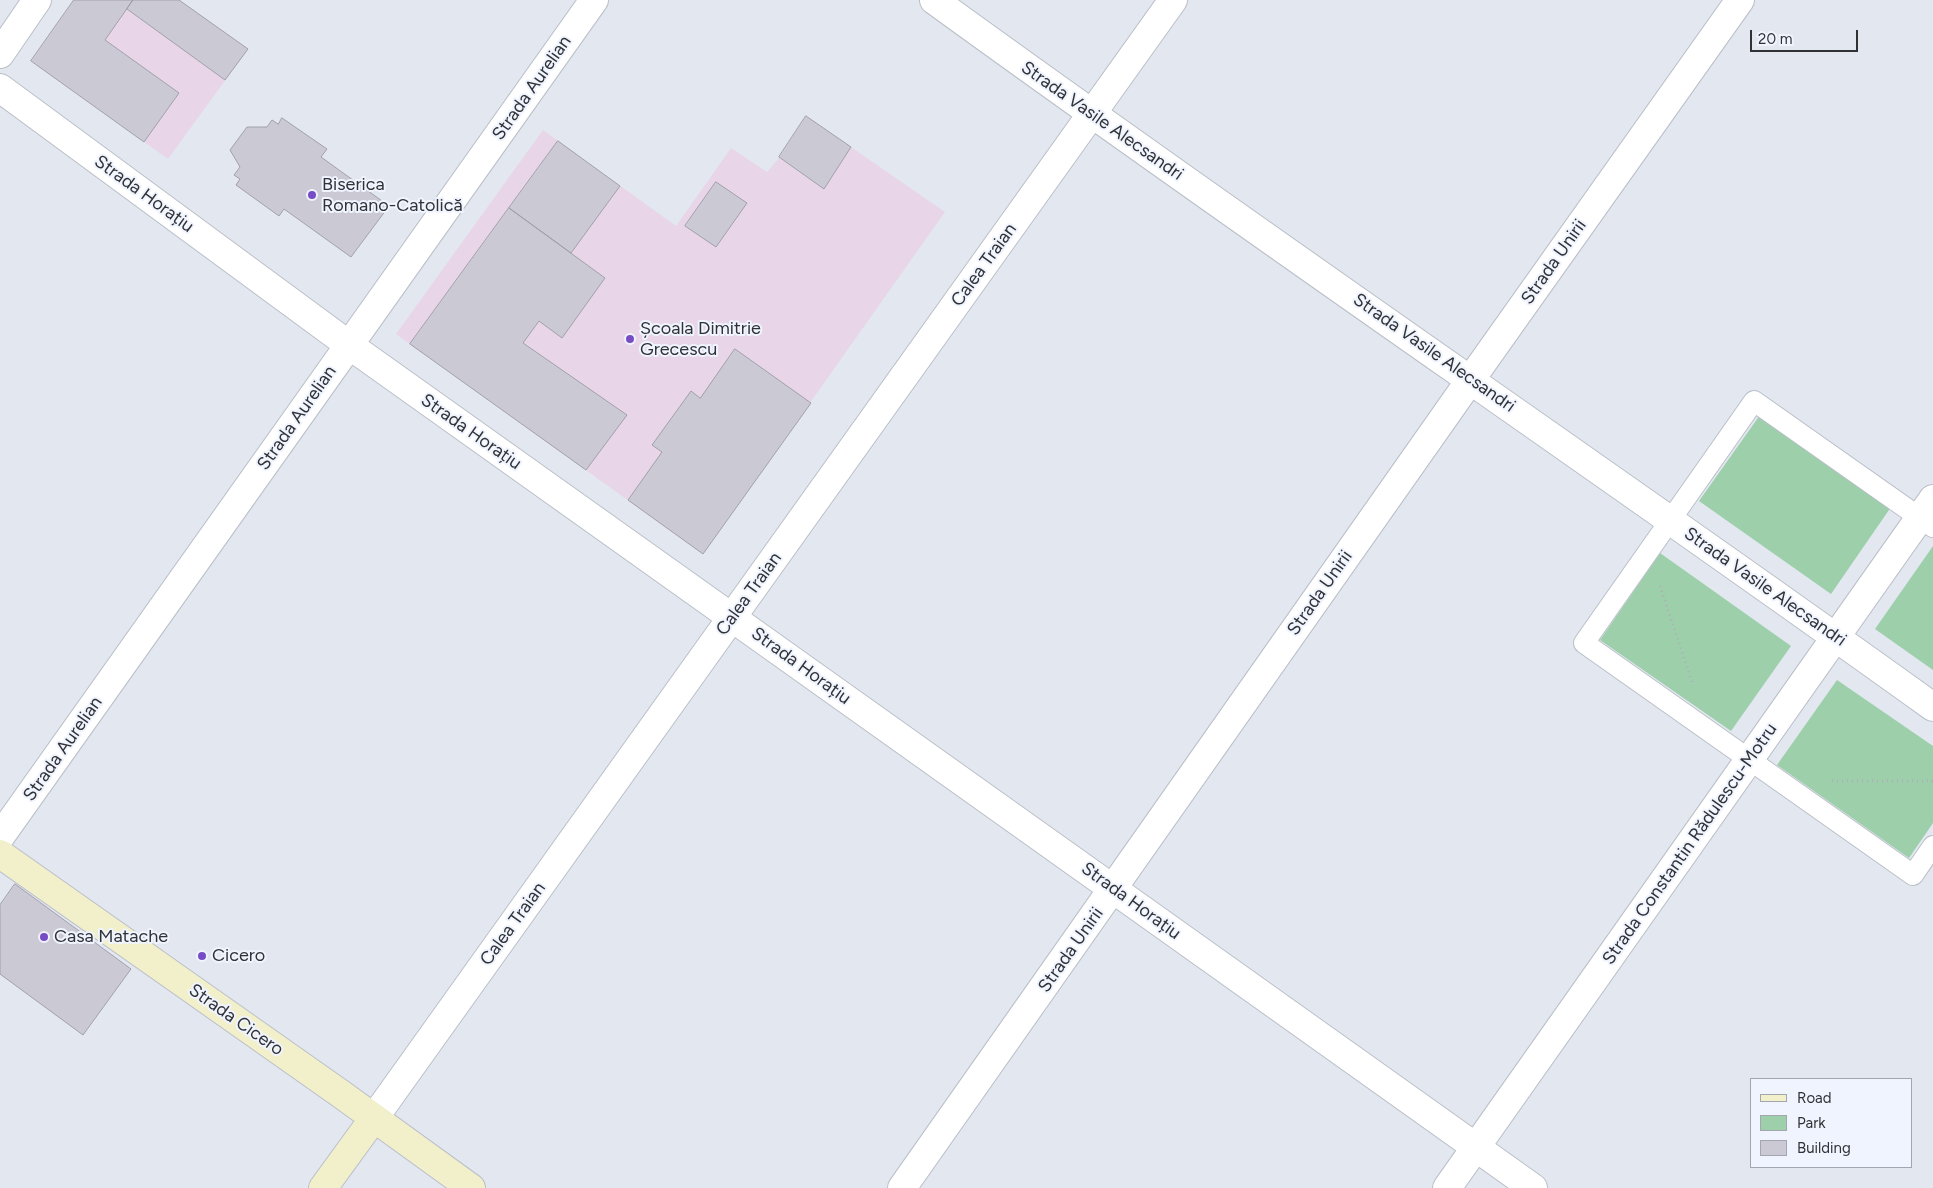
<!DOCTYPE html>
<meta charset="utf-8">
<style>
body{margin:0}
#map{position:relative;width:1933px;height:1188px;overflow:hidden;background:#e2e7f0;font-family:Figtree,sans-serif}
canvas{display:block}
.legend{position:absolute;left:1750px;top:1078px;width:162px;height:90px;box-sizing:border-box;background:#eff4fe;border:1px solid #a3a6ae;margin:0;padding:6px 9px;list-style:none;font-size:15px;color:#303236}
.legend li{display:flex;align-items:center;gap:10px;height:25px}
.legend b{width:25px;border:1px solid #a3a6ae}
.scale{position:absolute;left:1750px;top:30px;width:108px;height:22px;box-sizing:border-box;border:2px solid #303236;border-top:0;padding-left:6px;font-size:15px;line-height:18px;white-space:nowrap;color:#303236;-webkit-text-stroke:4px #eff4fe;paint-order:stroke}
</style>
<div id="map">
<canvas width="1933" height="1188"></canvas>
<ul class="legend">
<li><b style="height:6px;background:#f2efcb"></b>Road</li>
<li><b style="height:14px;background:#9dcfab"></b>Park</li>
<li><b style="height:14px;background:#cbcad4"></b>Building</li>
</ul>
<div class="scale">20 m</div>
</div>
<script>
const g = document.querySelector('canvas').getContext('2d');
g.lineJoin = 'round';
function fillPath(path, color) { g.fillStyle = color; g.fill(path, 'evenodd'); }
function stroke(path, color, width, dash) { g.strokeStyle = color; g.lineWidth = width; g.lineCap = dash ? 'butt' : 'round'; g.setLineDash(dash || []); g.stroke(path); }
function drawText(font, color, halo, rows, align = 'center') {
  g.font = font + ' Figtree,sans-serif'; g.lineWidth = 4; g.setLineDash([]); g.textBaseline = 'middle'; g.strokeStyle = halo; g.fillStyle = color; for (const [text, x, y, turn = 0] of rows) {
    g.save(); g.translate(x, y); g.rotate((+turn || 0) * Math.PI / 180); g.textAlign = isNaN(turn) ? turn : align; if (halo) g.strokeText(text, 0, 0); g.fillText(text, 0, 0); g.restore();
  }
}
fillPath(new Path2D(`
 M74 0H179L248 49 168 159 31 61Z
 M806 116 945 212 703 554 396 334 543 130 676 226 731 148 767 172 780 157Z`), '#e8d6e8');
fillPath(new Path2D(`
 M1760 415 1891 507 1831 594 1699 501Z
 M1933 546V670L1875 629Z
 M1660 553 1791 646 1731 731 1600 640Z
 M1837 680 1933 746V823L1909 858 1777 765Z`), '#9dcfab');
const building = new Path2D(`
 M74 0H133L105 40 179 93 144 142 31 61Z
 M133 0H179L248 49 225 80 127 9Z
 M806 116 851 147 824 189 779 157Z
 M282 118 327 149 321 157 389 206 351 257 284 209 279 216 236 185 240 179 234 175 240 167 230 150 247 127H267L272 120 278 124Z
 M558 141 620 186 571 253 509 208Z
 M716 182 747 203 716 247 685 226Z
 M509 208 605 278 562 338 539 321 523 343 627 415 586 470 410 344Z
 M735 349 811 403 703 554 628 500 662 452 652 445 691 391 700 398Z
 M15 884 131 969 83 1035 0 974V905Z`);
fillPath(building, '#cbcad4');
stroke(building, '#a1a0aa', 1);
const lane = new Path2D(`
 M1933 527 1754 401 1584 643 1913 875 1933 846`);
const street = new Path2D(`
 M934 0C1264 240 1602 469 1933 707
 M0 54 37 0
 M0 88 349 345 1533 1188
 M0 837 594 0
 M374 1118 1173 0
 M902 1188 1471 379 1740 0
 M1447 1188 1933 499`);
const secondary = new Path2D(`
 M0 854 341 1094 471 1188
 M323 1188 374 1118`);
stroke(lane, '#babfc8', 22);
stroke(street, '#babfc8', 30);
stroke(secondary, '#babfc8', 30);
stroke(new Path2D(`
 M1660 586 1692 682
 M1832 781H1933`), '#acb0b8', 3, [1, 4]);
stroke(lane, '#fff', 20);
stroke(street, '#fff', 28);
stroke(secondary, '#f2efcb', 28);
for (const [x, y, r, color] of [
 [312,195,5,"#774dc5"],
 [630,339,5,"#774dc5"],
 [44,937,5,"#774dc5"],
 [202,956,5,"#774dc5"]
]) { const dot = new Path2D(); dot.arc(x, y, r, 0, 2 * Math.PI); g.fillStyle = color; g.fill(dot); stroke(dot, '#eff4fe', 2); }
drawText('18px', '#303236', '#eff4fe', [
 ["Strada Aurelian",532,88,-55],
 ["Strada Vasile Alecsandri",1102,121,35],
 ["Strada Horațiu",144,194,36],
 ["Strada Unirii",1554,262,-55],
 ["Calea Traian",984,265,-54],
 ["Strada Vasile Alecsandri",1434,353,35],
 ["Strada Aurelian",297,418,-55],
 ["Strada Horațiu",471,432,35],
 ["Strada Vasile Alecsandri",1765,587,35],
 ["Strada Unirii",1320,593,-55],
 ["Calea Traian",749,594,-54],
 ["Strada Horațiu",801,666,36],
 ["Strada Aurelian",63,749,-55],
 ["Strada Constantin Rădulescu-Motru",1690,844,-55],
 ["Strada Horațiu",1131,901,36],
 ["Calea Traian",513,924,-54],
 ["Strada Unirii",1071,950,-55],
 ["Strada Cicero",236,1020,35]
]);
drawText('18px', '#303236', '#eff4fe', [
 ["Biserica",322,185],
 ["Romano-Catolică",322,206],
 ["Școala Dimitrie",640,329],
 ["Grecescu",640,350],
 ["Casa Matache",54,937],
 ["Cicero",212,956]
], 'left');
</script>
